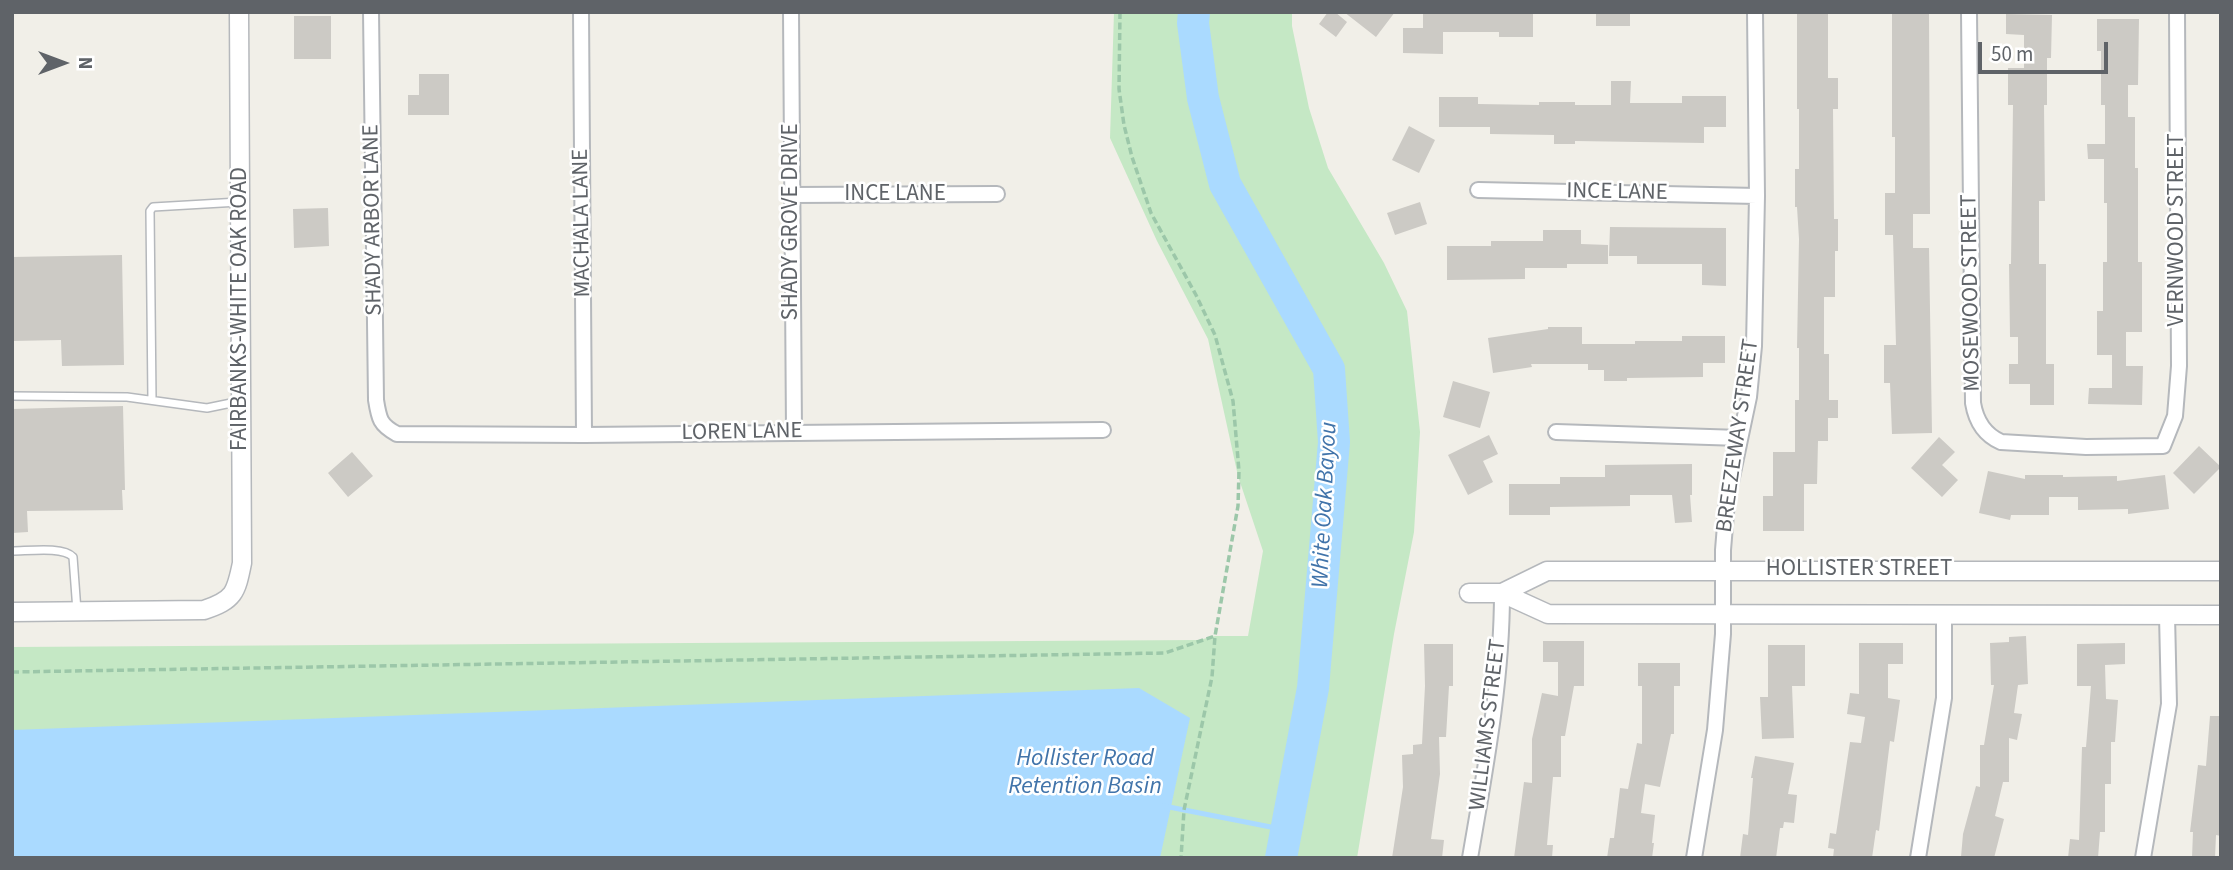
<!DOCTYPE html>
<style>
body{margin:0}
#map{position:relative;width:2233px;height:870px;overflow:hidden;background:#f1efe8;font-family:"Source Sans 3",sans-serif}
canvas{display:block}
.frame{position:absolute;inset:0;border:14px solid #5f6368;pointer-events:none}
.north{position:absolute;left:28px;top:28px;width:70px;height:70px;-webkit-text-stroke:5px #fff;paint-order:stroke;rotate:90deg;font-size:19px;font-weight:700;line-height:28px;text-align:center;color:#5f6368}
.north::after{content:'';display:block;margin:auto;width:24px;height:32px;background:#5f6368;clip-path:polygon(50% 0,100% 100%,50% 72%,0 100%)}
.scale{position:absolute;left:1978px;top:42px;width:130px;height:32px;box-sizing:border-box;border:4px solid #5f6368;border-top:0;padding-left:9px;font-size:21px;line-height:24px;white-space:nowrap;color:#5f6368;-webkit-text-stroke:5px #fff;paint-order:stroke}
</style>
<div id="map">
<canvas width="2233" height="870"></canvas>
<div class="frame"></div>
<div class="north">N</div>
<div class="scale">50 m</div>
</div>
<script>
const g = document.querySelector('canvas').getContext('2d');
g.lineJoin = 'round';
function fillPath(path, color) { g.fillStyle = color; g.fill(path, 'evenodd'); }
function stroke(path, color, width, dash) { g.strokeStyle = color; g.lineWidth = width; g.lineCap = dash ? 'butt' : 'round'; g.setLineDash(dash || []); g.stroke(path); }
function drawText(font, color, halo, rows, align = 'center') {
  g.font = font + ' "Source Sans 3",sans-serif'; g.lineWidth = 5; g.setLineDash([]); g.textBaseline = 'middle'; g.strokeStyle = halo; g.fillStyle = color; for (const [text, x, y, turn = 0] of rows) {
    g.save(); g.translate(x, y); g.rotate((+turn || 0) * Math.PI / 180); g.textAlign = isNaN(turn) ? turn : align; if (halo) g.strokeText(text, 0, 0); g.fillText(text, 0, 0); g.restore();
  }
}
fillPath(new Path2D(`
 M1114 12H1292V26L1309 108 1328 168 1384 263 1407 311 1420 432 1414 532 1394 634 1357 858H12V647L1199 640 1215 636H1248L1263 551 1238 476 1208 339 1157 241 1110 138Z`), '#c5e8c5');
fillPath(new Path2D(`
 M1139 688 1190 718 1160 858H12V730Z`), '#aadaff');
stroke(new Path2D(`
 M1164 806 1286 830`), '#aadaff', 5);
stroke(new Path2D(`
 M1194 12 1193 23 1203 98 1225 184 1329 369 1334 442 1313 688 1281 858`), '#aadaff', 32);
fillPath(new Path2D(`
 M1328 12H1335L1347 22 1336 37 1319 24Z
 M1344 12H1395L1376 37Z
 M1423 12H1533V37H1499V32H1443V54L1403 53V28H1423Z
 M1596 12H1630V26H1596Z
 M1797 12H1828V78H1838V109H1833L1834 219H1838V251H1835V297H1824V354H1829V400H1838V418H1828V441H1818L1817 484H1804V531H1763V496H1773V452H1795V400H1799V348H1797L1799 239 1797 207H1795V169H1799V109H1797Z
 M1892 12H1929L1930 214H1913V248H1929L1932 433 1892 434 1890 383H1884V345H1896L1893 235H1885V193H1895V137H1892Z
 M2006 14 2052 15 2051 58H2047V105H2044L2045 201H2039V264H2046V364H2054V405H2030V384H2009V364H2018V337H2010L2009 264H2011L2013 105H2008V68H2024V35L2006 34Z
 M294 16H331V59H294Z
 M2097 19H2139L2138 85H2128V117H2135V168H2138V262H2142V332H2126V366H2143L2142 405 2088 404 2089 388H2112V355H2097V311H2103V262H2107V203H2104V159H2088L2087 144H2105V105H2101V51H2097Z
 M419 74H449V115H408V95H419Z
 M1611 81H1631L1630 103H1682V96H1726V127H1704V143L1575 141V144H1554V135L1490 134V127H1439V97H1478V104L1539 105V102H1575V105H1611Z
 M1409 126 1435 140 1419 173 1392 160Z
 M1420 202 1427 224 1395 235 1387 213Z
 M328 208 329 246 294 248 293 209Z
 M1610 227 1726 228V286L1702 285V264H1637V256H1609Z
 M1543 230H1581V244L1608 245V264H1567V268H1525V279L1447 280V246H1491V241H1543Z
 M122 255 124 365 62 366 61 340 12 341V257Z
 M1548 327H1582V344H1635V341H1682V336H1725V363H1703V377L1627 378V381H1604V370H1588V364H1531L1532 367 1493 373 1488 338 1548 329Z
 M1453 381 1490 392 1480 428 1443 417Z
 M123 406 125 490H122L123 510 27 511 28 532 12 533V409Z
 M1489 435 1498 454 1483 461 1493 482 1468 495 1448 455Z
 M1939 437 1955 452 1942 465 1958 480 1942 497 1911 468Z
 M2199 446 2221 467 2194 494 2173 473Z
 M352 452 373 476 348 497 328 473Z
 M1692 464V495H1690L1692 522 1675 523 1672 495H1630V506L1550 507V515H1509V484H1560V477H1605V465Z
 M1988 471 2025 479V475H2063V477L2117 476V481L2165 475 2169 509 2128 514V509L2078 510V497H2049V515H2011L2010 520 1979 513Z
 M2026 636 2028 684 2018 685 2014 713 2022 714 2017 740 2009 738V782H2003L1995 816 2004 819 1994 858 1961 857 1963 834 1976 786 1980 787V745H1984L1994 685H1991L1990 643 2009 642V637Z
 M1543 641H1584V686H1574L1565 736H1561V777H1553L1547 845H1553L1552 858H1514L1524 782 1532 783V739L1542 693 1558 696V662H1543Z
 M1859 643H1903V664H1888V698L1900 700 1894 742 1890 741 1879 831 1876 830 1872 858H1833L1834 849 1828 848 1830 833 1836 834 1850 742 1861 743 1865 717 1847 714 1850 693 1859 694Z
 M2125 643V664L2105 665 2106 699 2118 700 2115 742H2111V784H2105V832H2100L2098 858H2068L2070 839 2079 840 2082 747H2086L2091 686H2077V644Z
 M1424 644H1453V686H1449L1446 737H1439L1440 774 1431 839 1444 840 1442 858 1421 856V858H1392L1403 787 1402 755 1413 754V745L1422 744 1425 686Z
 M1768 645H1805V686H1792L1794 738 1762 739 1760 697H1768Z
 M1638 663H1680V686H1674V734H1671L1660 787 1645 784 1641 813 1655 815 1652 843H1654L1652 858H1607L1610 838H1614L1620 788 1628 789 1637 743 1642 744V686H1638Z
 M2210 716H2221V836L2216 835 2215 858H2192L2193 832H2190L2198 765 2206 766Z
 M1755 756 1794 763 1788 794 1797 795 1794 823 1784 822 1783 828H1780L1776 858H1740L1743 834 1748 835 1753 778H1751Z`), '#cccac5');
const service = new Path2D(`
 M12 396 127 397 207 408 241 401
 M152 400 150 211 153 207 239 202
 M12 551C28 551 63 546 73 557L77 611`);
const minor = new Path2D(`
 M371 12 376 400C379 419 380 425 397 434L584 435 1103 430
 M581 12 584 435
 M791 12 794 432
 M1969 12 1973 403C1976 421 1985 435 2001 442L2086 447 2163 446 2175 416 2179 366 2177 12
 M1478 190 1757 196
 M792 195 997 194
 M1556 432 1740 438
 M1470 858C1485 770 1502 682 1502 593
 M1694 858 1715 730 1723 634V550L1727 501 1749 397 1754 346 1757 196 1755 12
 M1918 858 1944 698V616
 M2143 858 2169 704 2167 615`);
const tertiary = new Path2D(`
 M1469 593H1502L1547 571H2221
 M1502 593 1548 614 2221 615
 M12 612 204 610C234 600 236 593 242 563L239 12`);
stroke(service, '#b5b8bc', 10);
stroke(minor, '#b5b8bc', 18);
stroke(tertiary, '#b5b8bc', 21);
stroke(new Path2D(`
 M1120 12 1119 89 1124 125 1132 157 1151 213 1196 295 1215 335 1233 401 1239 471 1238 506 1215 636 1212 677 1184 810 1181 858
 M12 672 1165 653 1215 636`), '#9cc7a9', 3.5, [7, 3.5]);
stroke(service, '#fff', 7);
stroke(minor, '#fff', 14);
stroke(tertiary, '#fff', 18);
drawText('23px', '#5f6368', '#fff', [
 ["INCE LANE",1617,193,1],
 ["INCE LANE",895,195],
 ["SHADY ARBOR LANE",374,220,-91],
 ["SHADY GROVE DRIVE",792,222,-90],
 ["MACHALA LANE",583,223,-91],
 ["VERNWOOD STREET",2178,230,-90],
 ["MOSEWOOD STREET",1972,293,-91],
 ["FAIRBANKS-WHITE OAK ROAD",241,309,-90],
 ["LOREN LANE",742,433,-1],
 ["BREEZEWAY STREET",1739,436,-82],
 ["HOLLISTER STREET",1859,570],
 ["WILLIAMS STREET",1489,725,-83]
]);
drawText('italic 24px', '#4174aa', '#fff', [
 ["White Oak Bayou",1326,505,-87],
 ["Hollister Road",1085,760],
 ["Retention Basin",1085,788]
]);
</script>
